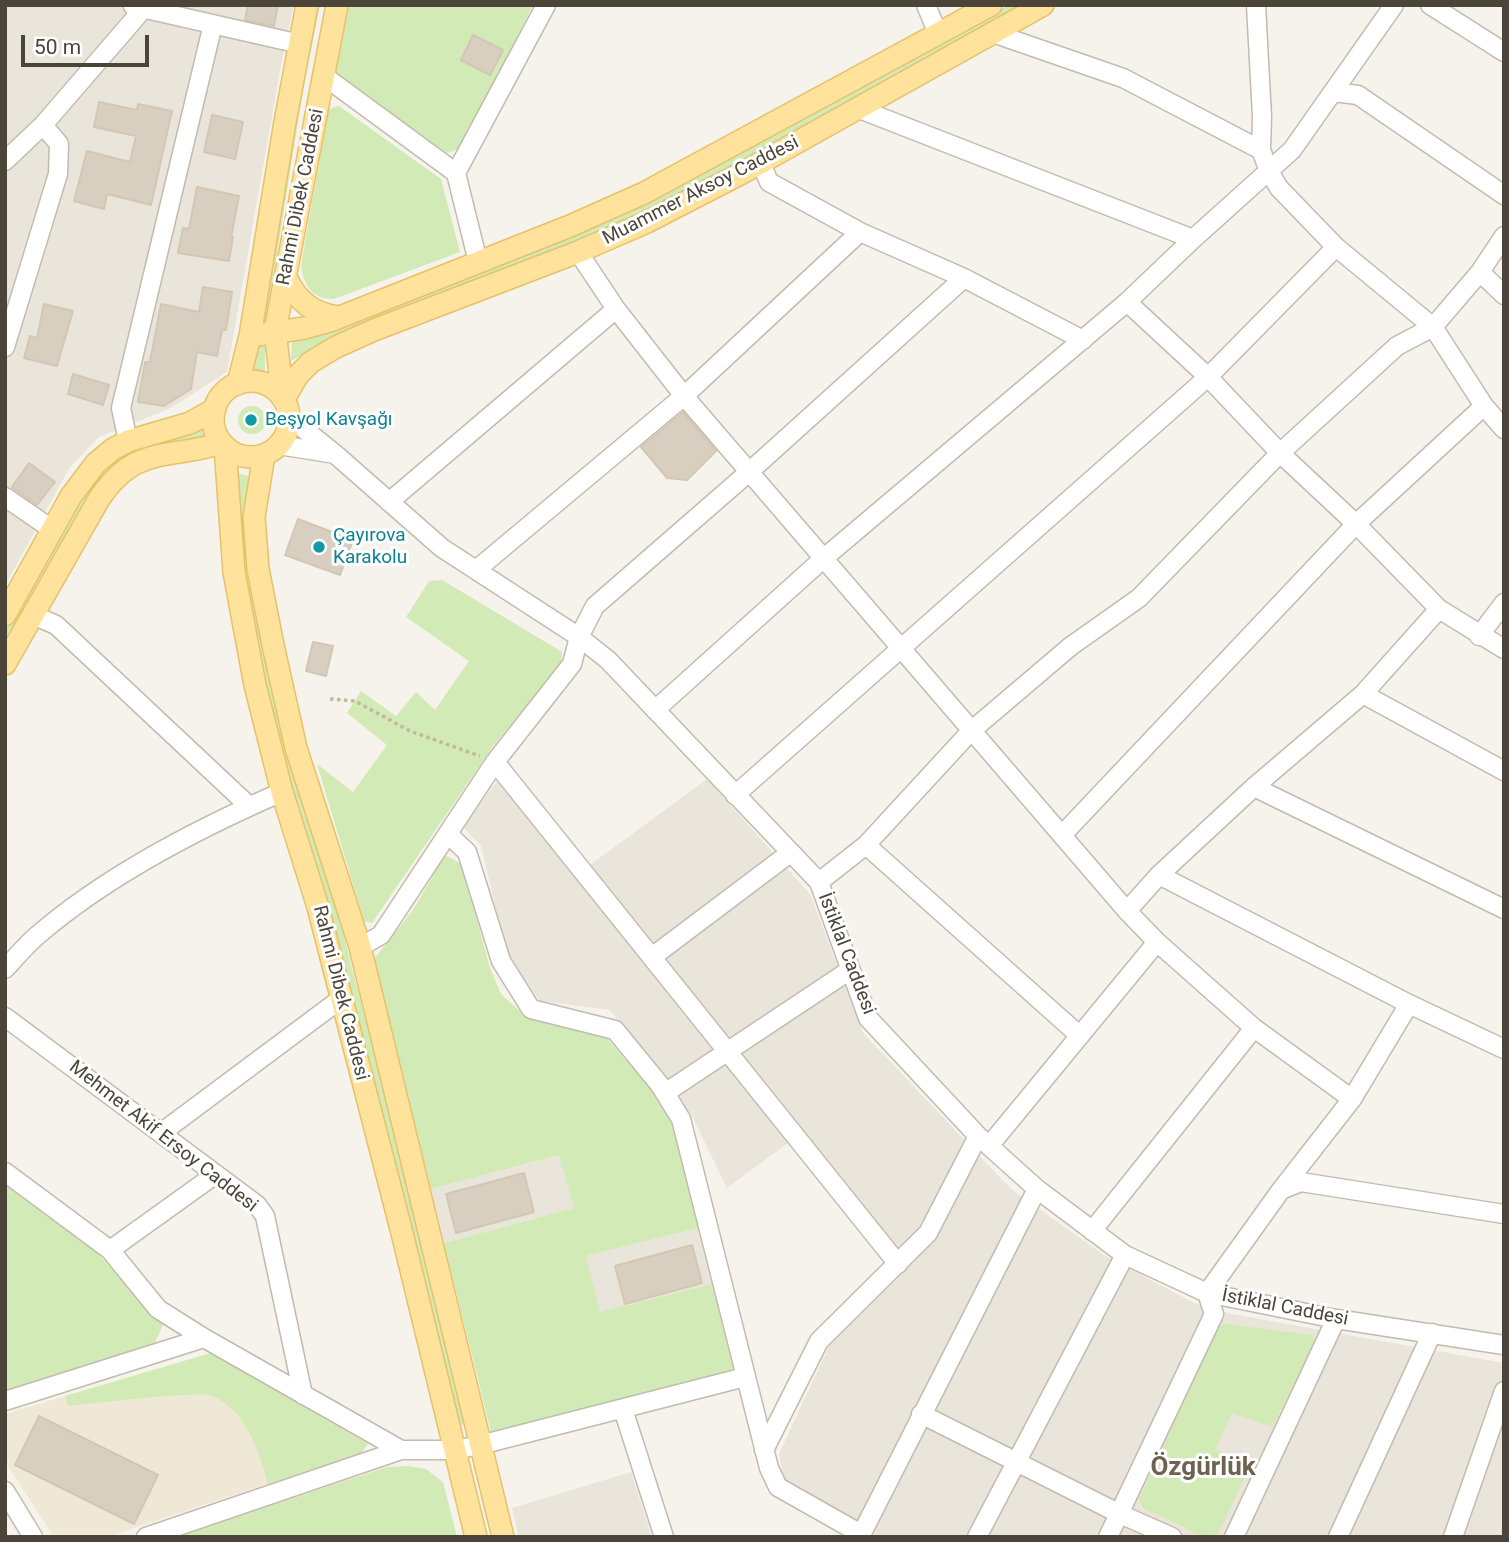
<!DOCTYPE html>
<meta charset="utf-8">
<style>
body{margin:0}
#map{position:relative;width:1509px;height:1542px;overflow:hidden;background:#f6f3ec;font-family:Roboto,sans-serif}
canvas{display:block}
.frame{position:absolute;inset:0;border:7px solid #4b4439;pointer-events:none}
.scale{position:absolute;left:21px;top:35px;width:128px;height:32px;box-sizing:border-box;border:4px solid #4b4439;border-top:0;padding-left:9px;font-size:21px;line-height:24px;white-space:nowrap;color:#4b4439;-webkit-text-stroke:5px #fff;paint-order:stroke}
</style>
<div id="map">
<canvas width="1509" height="1542"></canvas>
<div class="frame"></div>
<div class="scale">50 m</div>
</div>
<script>
const g = document.querySelector('canvas').getContext('2d');
g.lineJoin = 'round';
function fillPath(path, color) { g.fillStyle = color; g.fill(path, 'evenodd'); }
function stroke(path, color, width, dash) { g.strokeStyle = color; g.lineWidth = width; g.lineCap = dash ? 'butt' : 'round'; g.setLineDash(dash || []); g.stroke(path); }
function drawText(font, color, halo, rows, align = 'center') {
  g.font = font + ' Roboto,sans-serif'; g.lineWidth = 6; g.setLineDash([]); g.textBaseline = 'middle'; g.strokeStyle = halo; g.fillStyle = color; for (const [text, x, y, turn = 0] of rows) {
    g.save(); g.translate(x, y); g.rotate((+turn || 0) * Math.PI / 180); g.textAlign = isNaN(turn) ? turn : align; if (halo) g.strokeText(text, 0, 0); g.fillText(text, 0, 0); g.restore();
  }
}
fillPath(new Path2D(`
 M5 5H294L281 65 227 372 169 409 99 437 70 467 5 586Z
 M707 779 810 894 863 1033 1011 1189 1104 1255 1192 1302 1232 1314 1504 1363V1537H873L876 1529 785 1484 779 1454 829 1346 908 1268 800 1134 727 1188 692 1116 610 1010 540 1001 508 960 481 846 463 827 498 780 575 876Z
 M560 1155 574 1208 444 1243 431 1189Z
 M698 1228 712 1284 600 1312 586 1256Z
 M631 1472 652 1537H519L512 1508Z`), '#eae5da');
fillPath(new Path2D(`
 M211 1353 368 1444 361 1453 107 1537H54L5 1462V1414Z`), '#efe8d6');
fillPath(new Path2D(`
 M315 5H320L303 91 268 310 260 309Z
 M349 5H533L461 148 447 153 333 72Z
 M1009 5H1025L714 176 616 226 332 338 291 361 292 339 349 324 618 218Z
 M339 106 441 179 460 252 334 299C312 300 303 284 301 265L329 109Z
 M265 340V380L244 379 252 348Z
 M238 420a14 14 0 1 1 28 0a14 14 0 1 1-28 0Z
 M209 427 214 444 144 449 5 645V631C29 588 88 464 131 448 156 438 184 437 209 427Z
 M237 473 249 476 244 533 248 559 242 561Z
 M442 580 562 652 561 665 493 746 372 923 364 921 317 764 353 792 387 745 347 713 361 691 396 716 416 692 435 710 469 661 406 617 429 581Z
 M252 585C326 864 398 1143 466 1423L459 1426 332 916 289 780 264 678 245 586Z
 M445 855 462 864 490 968 501 994 524 1015 604 1035 655 1094 674 1128 698 1228 586 1256 600 1312 712 1284 734 1372 491 1432 444 1243 574 1208 559 1155 431 1189 374 959 413 910Z
 M5 1182 89 1244 163 1325 155 1343 5 1391Z
 M1225 1324 1312 1335 1315 1342 1272 1427 1232 1413 1215 1449 1250 1467 1218 1534 1204 1537 1143 1508 1139 1499 1218 1327Z
 M211 1353 368 1444 361 1453 268 1484C259 1451 246 1410 212 1396 200 1390 90 1404 68 1406L65 1396Z
 M408 1466 426 1469 443 1482 457 1537H176L387 1467Z`), '#d2eab5');
const building = new Path2D(`
 M248 5H278L274 26 245 20Z
 M473 35 503 50 490 75 461 60Z
 M99 102 137 110 138 104 172 111 151 205 107 194 104 209 74 201 87 151 130 162 136 136 94 127Z
 M212 115 243 122 235 159 204 152Z
 M197 187 239 196 231 237H233L229 261 178 253 183 228 189 229Z
 M203 287 232 292 226 330H222L217 356 197 352 191 389 164 406 138 402 145 362H150L161 304 199 312Z
 M44 304 73 311 57 366 24 358 30 336 37 338Z
 M73 374 109 385 103 405 68 394Z
 M683 412 716 451 687 480 667 478 641 447Z
 M29 463 55 482 37 505 12 487Z
 M298 519 353 540 340 575 285 555Z
 M313 642 333 646 326 676 306 671Z
 M524 1173 534 1212 456 1233 446 1194Z
 M692 1245 702 1283 625 1304 615 1266Z
 M39 1416 158 1475 134 1524 15 1465Z`);
fillPath(building, '#d8cfc1');
stroke(building, '#d3c7b4', 2);
const minor = new Path2D(`
 M926 5 938 34
 M1256 5 1262 117 1261 150 1269 171 1279 188 1336 247 1433 327 1484 406 1504 429
 M1430 5 1504 52
 M133 6 300 44
 M993 33 1123 78 1261 150
 M324 76 456 173 478 262
 M1333 92 1358 95 1504 195
 M857 108 1193 239
 M5 161 43 125 144 8
 M761 163 769 182 860 232 964 278 1083 340
 M456 173 546 5
 M578 252 616 309 684 396 1127 911 1157 942 1254 1028 1352 1099
 M1480 272 1504 295
 M1127 302 1208 377 1280 453 1356 524 1439 609 1504 649
 M5 347 58 174 59 144 43 125
 M289 417 335 454 442 548 579 637 608 660 819 882 868 1018 978 1136 1037 1189 1125 1255 1207 1293 1336 1319 1504 1345
 M128 441 121 408 213 24
 M279 445 335 454
 M5 497 53 530
 M389 502 616 309
 M476 570 684 396 860 232
 M33 615 56 625 249 806
 M1479 636 1504 603
 M1363 694 1504 771
 M655 710 824 558 1127 302 1193 239 1292 150 1394 5
 M495 762 898 1264
 M1254 787 1504 909
 M735 795 1208 377 1336 247
 M448 834 467 852 501 961 531 1009 615 1030 660 1085 681 1119 769 1468 778 1487 861 1534
 M1062 835 1356 524 1484 406
 M866 845 1080 1036
 M1159 875 1409 1004 1504 1049
 M819 882 866 845 971 731 1071 646 1139 598 1280 453 1397 346 1433 327 1480 272 1504 236
 M1127 911 1159 875 1254 787 1363 694 1439 609
 M360 947 381 935 495 762 572 664 579 637 595 606 749 472 964 278
 M652 957 790 853
 M5 969C16 957 27 944 39 934 108 875 199 828 282 792
 M5 1017 257 1205 265 1216 303 1395
 M665 1093 850 970
 M161 1133 342 998
 M989 1146 1157 942
 M5 1172 110 1250 158 1309 204 1338 401 1450H454L480 1445 745 1377
 M1281 1190 1301 1182 1504 1214
 M1092 1231 1254 1028
 M110 1250 216 1174
 M5 1401 204 1338
 M623 1409 664 1537
 M921 1414 1120 1514 1172 1537
 M764 1450 819 1341 928 1233 978 1136
 M5 1491 33 1537
 M146 1537 401 1450
 M860 1537 1037 1189
 M977 1537 1125 1255
 M1108 1537 1214 1314 1207 1293 1281 1190 1352 1099 1409 1004
 M1234 1537 1336 1319
 M1338 1537 1432 1333
 M1453 1537 1504 1391`);
const major = new Path2D(`
 M286 277C296 300 314 315 340 317
 M250 336 305 328 330 321 570 226 644 193 991 5
 M213 419a38 38 0 1 1 76 0a38 38 0 1 1-76 0Z
 M238 384 250 336 285 122 307 5
 M275 389 280 373 275 331 337 5
 M284 399 298 375 311 362 336 347 374 330 578 252 647 222 742 173 1043 5
 M225 446 234 572 255 685 282 792 318 907 402 1233 476 1537
 M264 455 254 517 258 569 273 645 296 748 360 947 503 1537
 M5 615 71 496 96 463 113 449 128 441 190 423 215 409
 M5 664 99 499C136 444 167 460 222 443`);
stroke(minor, '#c2bbae', 21);
stroke(major, '#e6c16a', 24);
stroke(new Path2D(`
 M330 699 355 701 410 731 480 756`), '#c4b79f', 3.5, [3.5, 3.5]);
stroke(minor, '#fff', 18);
stroke(major, '#ffe39c', 21);
for (const [x, y, r, color] of [
 [251,420,7,"#0f9aa8"],
 [319,547,7,"#0f9aa8"]
]) { const dot = new Path2D(); dot.arc(x, y, r, 0, 2 * Math.PI); g.fillStyle = color; g.fill(dot); stroke(dot, '#fff', 2.5); }
drawText('19px', '#4b4439', '#fff', [
 ["Muammer Aksoy Caddesi",701,191,-27],
 ["Rahmi Dibek Caddesi",301,197,-79],
 ["İstiklal Caddesi",846,954,69],
 ["Rahmi Dibek Caddesi",340,993,76],
 ["Mehmet Akif Ersoy Caddesi",163,1137,38],
 ["İstiklal Caddesi",1285,1308,11]
]);
drawText('19px', '#0d838f', '#fff', [
 ["Beşyol Kavşağı",265,420],
 ["Çayırova",333,536],
 ["Karakolu",333,558]
], 'left');
drawText('bold 26px', '#6e6250', '#fff', [
 ["Özgürlük",1203,1468]
]);
</script>
